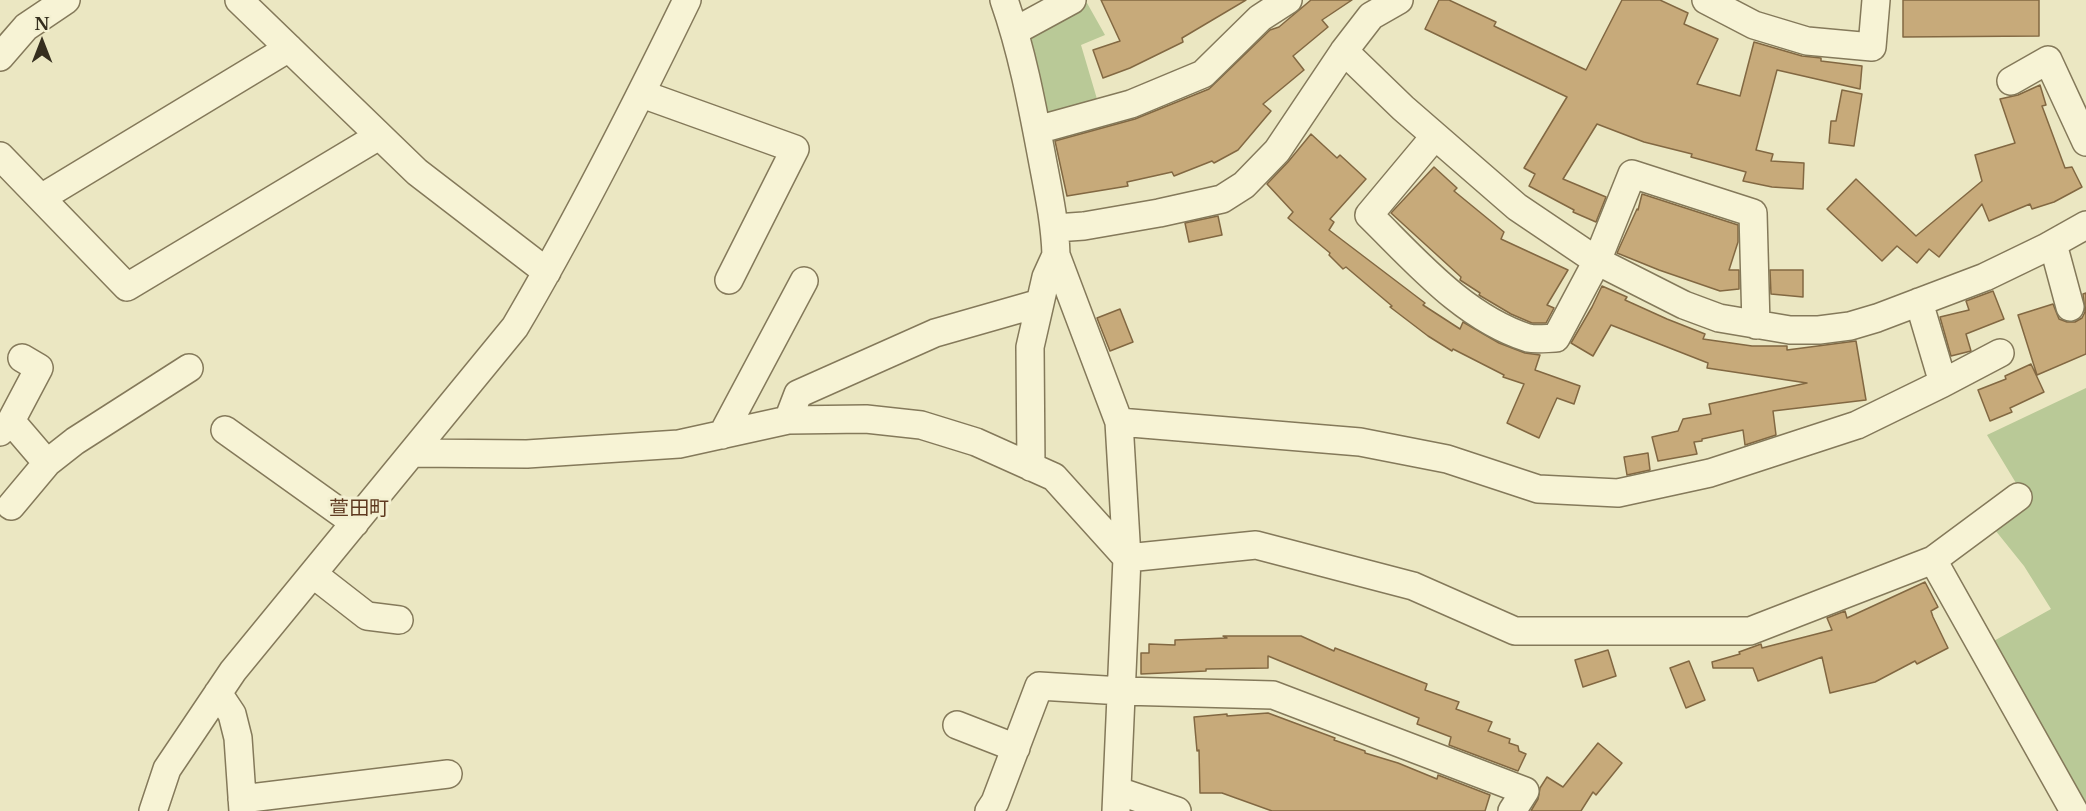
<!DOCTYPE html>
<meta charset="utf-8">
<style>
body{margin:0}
#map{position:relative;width:2086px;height:811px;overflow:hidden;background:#ebe7c2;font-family:"Libre Baskerville",serif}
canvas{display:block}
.north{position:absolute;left:12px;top:12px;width:60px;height:60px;-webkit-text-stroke:4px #f3f0d1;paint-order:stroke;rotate:0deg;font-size:16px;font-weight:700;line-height:24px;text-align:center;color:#352e1e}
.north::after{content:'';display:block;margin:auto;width:21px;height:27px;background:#352e1e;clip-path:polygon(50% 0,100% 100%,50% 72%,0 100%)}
</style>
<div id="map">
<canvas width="2086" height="811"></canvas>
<div class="north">N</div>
</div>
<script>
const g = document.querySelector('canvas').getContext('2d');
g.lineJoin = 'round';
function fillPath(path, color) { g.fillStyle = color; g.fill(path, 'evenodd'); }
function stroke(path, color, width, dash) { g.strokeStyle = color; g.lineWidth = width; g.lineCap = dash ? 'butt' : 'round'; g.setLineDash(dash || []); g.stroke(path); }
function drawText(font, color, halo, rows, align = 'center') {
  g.font = font + ' "Libre Baskerville","Noto Sans JP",serif'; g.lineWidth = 6; g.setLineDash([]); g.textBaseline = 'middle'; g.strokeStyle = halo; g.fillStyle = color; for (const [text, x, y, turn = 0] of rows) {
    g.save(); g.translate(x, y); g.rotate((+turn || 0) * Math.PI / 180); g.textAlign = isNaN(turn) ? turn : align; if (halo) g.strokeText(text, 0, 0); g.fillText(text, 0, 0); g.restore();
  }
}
fillPath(new Path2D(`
 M1087 3 1105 35 1081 45 1097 99 1047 114 1028 32Z
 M2086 388V811L1983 647 2051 609 2024 566 1991 525 2025 498 1987 435Z`), '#b9c997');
const building = new Path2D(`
 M1101 0H1246L1182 38 1183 42 1130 68 1103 78 1093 50 1120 41Z
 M1311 0H1352L1322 20 1328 27 1293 56 1304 70 1263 104 1271 111 1238 150 1214 163 1212 161 1174 176 1172 172 1127 182 1128 186 1067 196 1055 141 1135 119 1209 89 1270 30 1279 27Z
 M1439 0H1449L1496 22 1494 26 1586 70 1622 0H1660L1688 13 1684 24 1718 39 1697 84 1740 96 1754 42 1802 56 1821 58V61L1862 66 1860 89 1777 70 1756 150 1773 154 1771 161 1804 163 1803 189 1772 187 1743 181 1746 172 1691 157 1692 154 1644 142 1597 124 1563 179 1606 197 1596 222 1573 212 1574 210 1529 186 1535 174 1524 168 1567 97 1425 29Z
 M1903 0H2039V36L1903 37Z
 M2040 85 2046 105 2042 106 2065 168 2072 167 2082 187 2054 202 2032 209 2030 204 1989 221 1982 204 1939 257 1929 249 1917 263 1897 246 1882 261 1827 209 1856 179 1916 236 1982 181 1975 155 2015 143 2000 99 2018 95Z
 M1842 90 1862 94 1854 146 1829 143 1831 121H1836Z
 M1311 134 1337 158 1340 155 1366 179 1330 219 1334 222 1329 230 1425 303 1423 305 1460 329 1463 322 1499 343 1525 353 1540 355 1535 370 1580 386 1574 404 1557 398 1539 438 1507 423 1524 384 1503 377 1504 375 1453 349 1452 351 1428 336 1390 307 1392 306 1346 267 1343 269 1329 255 1330 253 1288 218 1293 212 1267 184 1288 162Z
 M1434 167 1457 188 1454 191 1504 232 1501 239 1568 270 1547 305 1554 308 1546 323H1532L1511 314 1479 295 1480 293 1460 280 1461 277 1391 213Z
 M1642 194 1738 225V242L1729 270H1739V289L1720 291 1659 270 1617 253 1637 209 1638 210Z
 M1218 216 1222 235 1189 242 1185 223Z
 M1770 270H1803V297L1771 294Z
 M1602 286 1627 297 1625 300 1667 319 1705 334 1703 339 1752 346H1787V350L1856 341 1866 400 1773 411 1776 435 1745 445 1743 430 1702 439V441L1694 442 1697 454 1658 461 1652 437 1678 431 1683 419 1711 414 1709 404 1807 383 1707 368 1708 363 1611 325 1593 356 1571 343 1592 307Z
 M1993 291 2004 319 1966 334 1971 351 1951 356 1940 317 1969 310 1966 301Z
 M2086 293V354L2037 375 2018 315 2053 304 2059 319 2067 322H2075L2082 318 2085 312 2083 294Z
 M1120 309 1133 342 1110 351 1097 318Z
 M2031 364 2044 392 2010 408 2012 412 1990 421 1978 390 2006 379 2005 376Z
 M1648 453 1650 470 1627 475 1624 457Z
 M1925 582 1938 607 1931 611 1933 617 1948 648 1917 664 1915 661 1875 682 1830 693 1822 657 1758 681 1753 668H1713L1712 662 1740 654 1739 652 1761 644 1762 648 1832 630 1827 618 1845 611 1847 618Z
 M1223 636H1301L1334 651 1335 648 1427 684 1425 690 1459 702 1456 709 1492 722 1488 731 1510 739 1509 743 1518 746 1519 751 1526 754 1518 771 1449 745 1451 737 1417 724 1419 718 1268 656V668L1206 669V671L1141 674V653H1149V644L1175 645V640L1227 638Z
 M1608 650 1616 676 1583 687 1575 660Z
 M1689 661 1705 700 1686 708 1670 668Z
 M1268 713 1335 738 1334 740 1365 751V753L1398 763 1437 779 1438 775 1490 795 1485 811H1272L1222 793H1200L1199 750 1197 751 1194 717 1227 714V716Z
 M1598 743 1622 763 1596 795 1593 792 1581 811H1531L1538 799 1540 788 1547 777 1563 787Z`);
fillPath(building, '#c7aa7a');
stroke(building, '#826842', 1.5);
const minor = new Path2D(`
 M239 0 417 172 547 272
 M1004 0C1022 51 1032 105 1042 158 1048 190 1055 222 1056 255L1119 422 1127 558 1116 811
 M1706 0 1754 25 1807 41 1872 47 1876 0
 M1015 31 1072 0
 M1344 51 1403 108 1517 207 1597 261 1684 305 1719 318 1790 330H1819L1850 326 1877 318 1985 277 2045 248 2086 225
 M0 57 26 27 66 0
 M2011 81 2048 60 2086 142
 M642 94 795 149 729 280
 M1037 130 1131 104 1203 74 1260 18 1288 0
 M1435 136 1369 215C1416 261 1463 317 1528 338 1537 340 1548 338 1556 338L1597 261 1632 174 1753 213 1756 325
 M0 156 127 287 379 136
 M41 198 289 48
 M1055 228 1084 226 1159 213 1222 199 1244 185 1277 151 1344 51 1371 16 1399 0
 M2053 244 2070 307
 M1943 383 2000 353
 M788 420 798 394 935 333 1040 303
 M11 421 47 463 75 441 189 368
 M1119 422 1360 442 1447 459 1538 489 1618 493 1710 473 1857 425 1943 383 1919 302
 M225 430 355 523
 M0 432 11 421 39 368 22 358
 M722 435 804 281
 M413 453 527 454 679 444 788 420 866 419 921 425 976 442 1054 477 1127 558 1256 545 1413 586 1515 631H1750L1933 560 2018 497
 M1031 467 1030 347 1046 277 1056 255
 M11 506 47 463
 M1933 560 2074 811
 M313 574 367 616 399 620
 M218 693 232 714 238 738 243 811
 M957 725 1016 748
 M1118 791 1177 811
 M242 799 448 774
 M153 811 167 769 233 671 515 327C578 220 633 111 687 0
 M989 811 995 802 1039 686 1122 691 1273 695 1525 791 1512 811`);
stroke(minor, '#84795a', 30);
stroke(minor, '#f7f3d5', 27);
drawText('20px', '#5f3a20', '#f3f0d1', [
 ["萱田町",359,509]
]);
</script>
